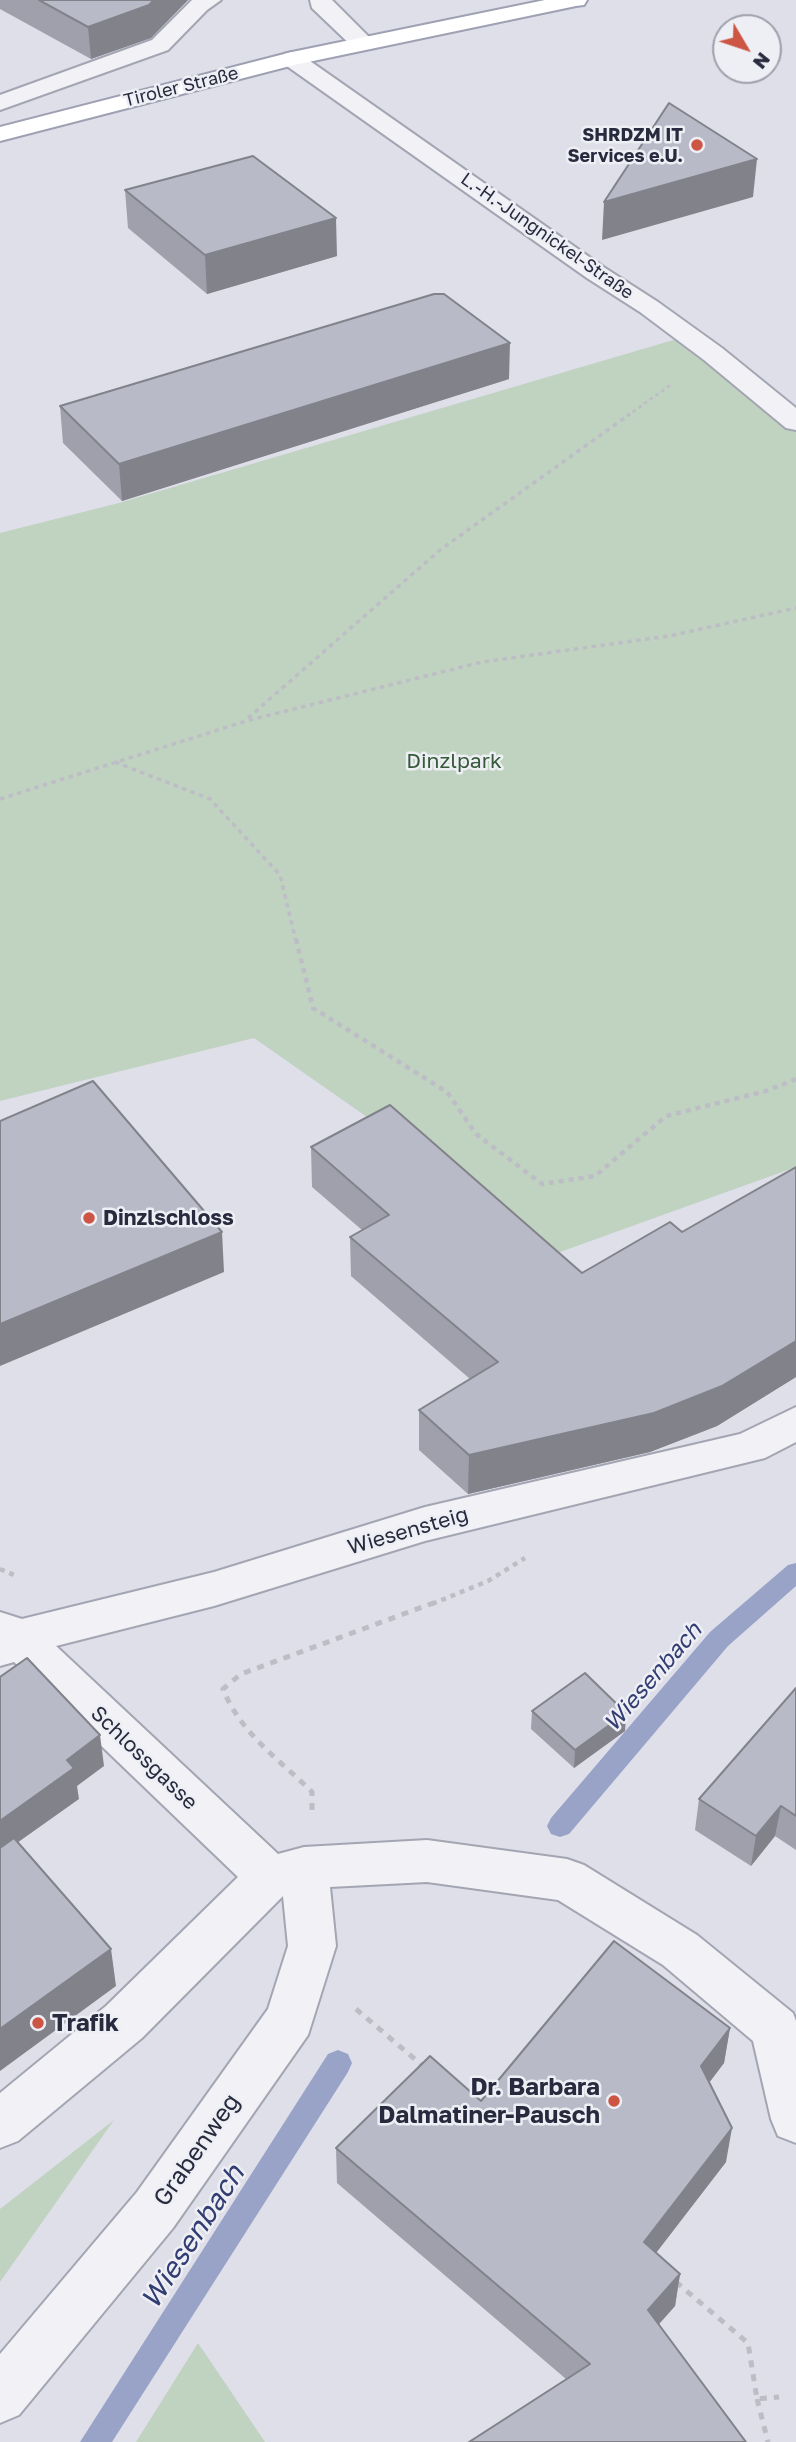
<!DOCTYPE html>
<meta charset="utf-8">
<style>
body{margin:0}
#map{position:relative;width:796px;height:2442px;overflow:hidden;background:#dedfe8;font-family:"Golos Text",sans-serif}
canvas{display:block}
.north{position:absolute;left:712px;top:14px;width:70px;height:70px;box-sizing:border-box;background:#eeeff5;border:2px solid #9fa0ac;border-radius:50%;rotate:129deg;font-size:19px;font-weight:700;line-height:28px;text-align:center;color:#282a3e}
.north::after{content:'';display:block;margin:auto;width:24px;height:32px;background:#c54;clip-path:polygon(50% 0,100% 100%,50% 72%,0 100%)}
</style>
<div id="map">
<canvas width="796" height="2442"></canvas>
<div class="north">N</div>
</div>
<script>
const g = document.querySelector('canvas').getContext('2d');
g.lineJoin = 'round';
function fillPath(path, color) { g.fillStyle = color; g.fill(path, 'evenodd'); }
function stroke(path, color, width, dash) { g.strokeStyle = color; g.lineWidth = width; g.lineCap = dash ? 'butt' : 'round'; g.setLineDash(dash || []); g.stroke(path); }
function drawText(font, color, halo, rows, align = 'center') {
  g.font = font + ' "Golos Text",sans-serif'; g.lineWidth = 5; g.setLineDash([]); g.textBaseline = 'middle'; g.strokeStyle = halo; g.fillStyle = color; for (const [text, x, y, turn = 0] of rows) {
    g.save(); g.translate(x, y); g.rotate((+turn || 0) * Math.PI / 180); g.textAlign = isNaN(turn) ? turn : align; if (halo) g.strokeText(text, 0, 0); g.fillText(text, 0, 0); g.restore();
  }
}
fillPath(new Path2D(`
 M687 336 796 422V1167L560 1252 254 1038 0 1101V533L119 503Z
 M114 2120 0 2282V2209Z
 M198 2343 265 2442H136Z`), '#c0d2c0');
fillPath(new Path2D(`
 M796 1563V1586L728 1646 569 1834 560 1837 551 1834 547 1826 551 1818 710 1632 788 1565Z
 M338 2050 348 2054 352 2063 348 2072 112 2442H80L328 2054Z`), '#99a3c8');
const minor = new Path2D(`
 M192 0H221L207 10 168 50 0 110V95L152 40Z
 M310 0H332L371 39 374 44 371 49H355L312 8Z
 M292 52 300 54 605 268 658 302 722 348 796 408V430L786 428 704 360 640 312 587 278 284 64 281 59 284 54Z
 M796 1407V1442L765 1458 425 1541 214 1606 56 1646 278 1854 304 1847 427 1840 567 1859 584 1865 697 1935 793 2013 796 2021V2143L778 2136 771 2119 753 2041 663 1965 558 1900 427 1882 330 1887 336 1946 308 2035 173 2228 19 2415 0 2423V2354L137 2192 268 2009 288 1946 283 1896 142 2038 18 2141 0 2148V2093L106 2006 238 1877 14 1662 0 1666V1612L22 1619 214 1572 425 1507 740 1434Z`);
const major = new Path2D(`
 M545 0H587L584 5 576 6 294 65 0 141V127L292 52Z`);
stroke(minor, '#a4a5b2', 4);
stroke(major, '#9ea0b3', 4);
stroke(new Path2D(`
 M627 416 672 384`), '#bdbdc6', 2.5, [3.5, 3.5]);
stroke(new Path2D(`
 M248 718 440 550 630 414
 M115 762 210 799 280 875 296 941
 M0 799 246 721 482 662 669 636 796 608`), '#bdbdc6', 3.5, [4.5, 4.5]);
stroke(new Path2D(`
 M296 939 313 1008 447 1092 476 1134 542 1184 595 1176 666 1116 766 1091 796 1079
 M0 1569 14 1575
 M432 1604 488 1581 525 1558`), '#bdbdc6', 4.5, [5, 5]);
stroke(new Path2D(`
 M312 1810V1792C279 1759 241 1734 223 1689L241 1674 436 1602
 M356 2009 424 2067
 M676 2282 748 2343 757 2399 779 2397
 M757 2399 768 2442`), '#bdbdc6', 5, [7, 7]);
fillPath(minor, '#f1f1f6');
fillPath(major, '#fff');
fillPath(new Path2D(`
 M0 0H188L151 38 91 59 0 9Z
 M125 190 337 256 207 294 128 228Z
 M509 379 122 501 63 443 60 406Z
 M311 1147 582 1273 682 1232 796 1167V1377L717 1426 650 1452 468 1494 419 1450V1410L470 1379 351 1276 350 1237 362 1230 312 1187Z
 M796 1688V1850L775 1836 751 1866 695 1830 699 1799Z
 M532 1711 626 1713 625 1731 574 1768 531 1729Z
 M730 2028 724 2063 709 2083 726 2162 656 2253 680 2274 675 2306 659 2324 566 2379 337 2183 336 2148 481 2101Z`), '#9fa0ab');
fillPath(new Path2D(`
 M154 0H188L151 38 91 59 88 27Z
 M757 159 753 197 602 240 604 202Z
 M336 218 337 256 207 294 205 255Z
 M510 343 509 379 122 501 119 464Z
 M222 1232 224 1272 0 1366V1324Z
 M796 1341V1377L717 1426 650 1452 468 1494 469 1455Z
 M626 1713 625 1731 574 1768 575 1750Z
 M100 1735 104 1766 77 1786 79 1799 0 1855V1821L67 1760Z
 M781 1806 775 1836 751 1866 756 1836Z
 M111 1949 116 1986 0 2071V2029Z
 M730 2028 724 2063 695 2101 701 2066Z
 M732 2128 726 2162 639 2275 644 2242Z
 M680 2274 675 2306 643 2342 648 2310Z`), '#82828b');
const building = new Path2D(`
 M39 0H154L149 5 88 27Z
 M669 103 757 159 604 202Z
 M253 156 336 218 205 255 125 190Z
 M434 294H444L510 343 119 464 60 406Z
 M93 1081 222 1232 0 1324V1121Z
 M390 1105 582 1273 670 1222 682 1232 796 1167V1341L722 1386 654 1413 469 1455 419 1410 498 1362 350 1237 389 1215 311 1147Z
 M27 1658 100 1735 67 1760 74 1768 0 1821V1677Z
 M585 1673 626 1713 575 1750 532 1711Z
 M796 1688V1816L781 1806 756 1836 699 1799Z
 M14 1838 111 1949 0 2029V1848Z
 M614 1941 730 2028 701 2066 732 2128 644 2242 680 2274 648 2310 746 2442H469L590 2364 336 2148 430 2056 481 2101Z`);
fillPath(building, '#b9bac7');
stroke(building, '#82828b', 2);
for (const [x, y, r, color] of [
 [697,145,7,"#c54"],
 [89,1218,7,"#c54"],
 [38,2023,7,"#c54"],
 [614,2101,7,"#c54"]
]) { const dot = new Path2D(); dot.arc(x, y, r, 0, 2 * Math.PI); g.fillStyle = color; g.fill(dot); stroke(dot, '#eeeff5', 2.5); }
drawText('18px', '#282a3e', '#eeeff5', [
 ["Tiroler Straße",181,87,-14],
 ["L.-H.-Jungnickel-Straße",547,236,35]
]);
drawText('bold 18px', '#282a3e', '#eeeff5', [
 ["SHRDZM IT",683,135],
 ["Services e.U.",683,156]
], 'right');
drawText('21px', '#355a38', '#eeeff5', [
 ["Dinzlpark",454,761]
]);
drawText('bold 21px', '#282a3e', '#eeeff5', [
 ["Dinzlschloss",103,1218]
], 'left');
drawText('21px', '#282a3e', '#eeeff5', [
 ["Wiesensteig",408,1531,-16],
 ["Schlossgasse",144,1758,44]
]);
drawText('italic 23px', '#323d72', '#eeeff5', [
 ["Wiesenbach",653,1677,-49]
]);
drawText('bold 24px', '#282a3e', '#eeeff5', [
 ["Trafik",52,2023],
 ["Dr. Barbara",600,2087,"right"],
 ["Dalmatiner-Pausch",600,2115,"right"]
], 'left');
drawText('24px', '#282a3e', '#eeeff5', [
 ["Grabenweg",197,2150,-55]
]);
drawText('italic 28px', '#323d72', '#eeeff5', [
 ["Wiesenbach",193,2237,-57]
]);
</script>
